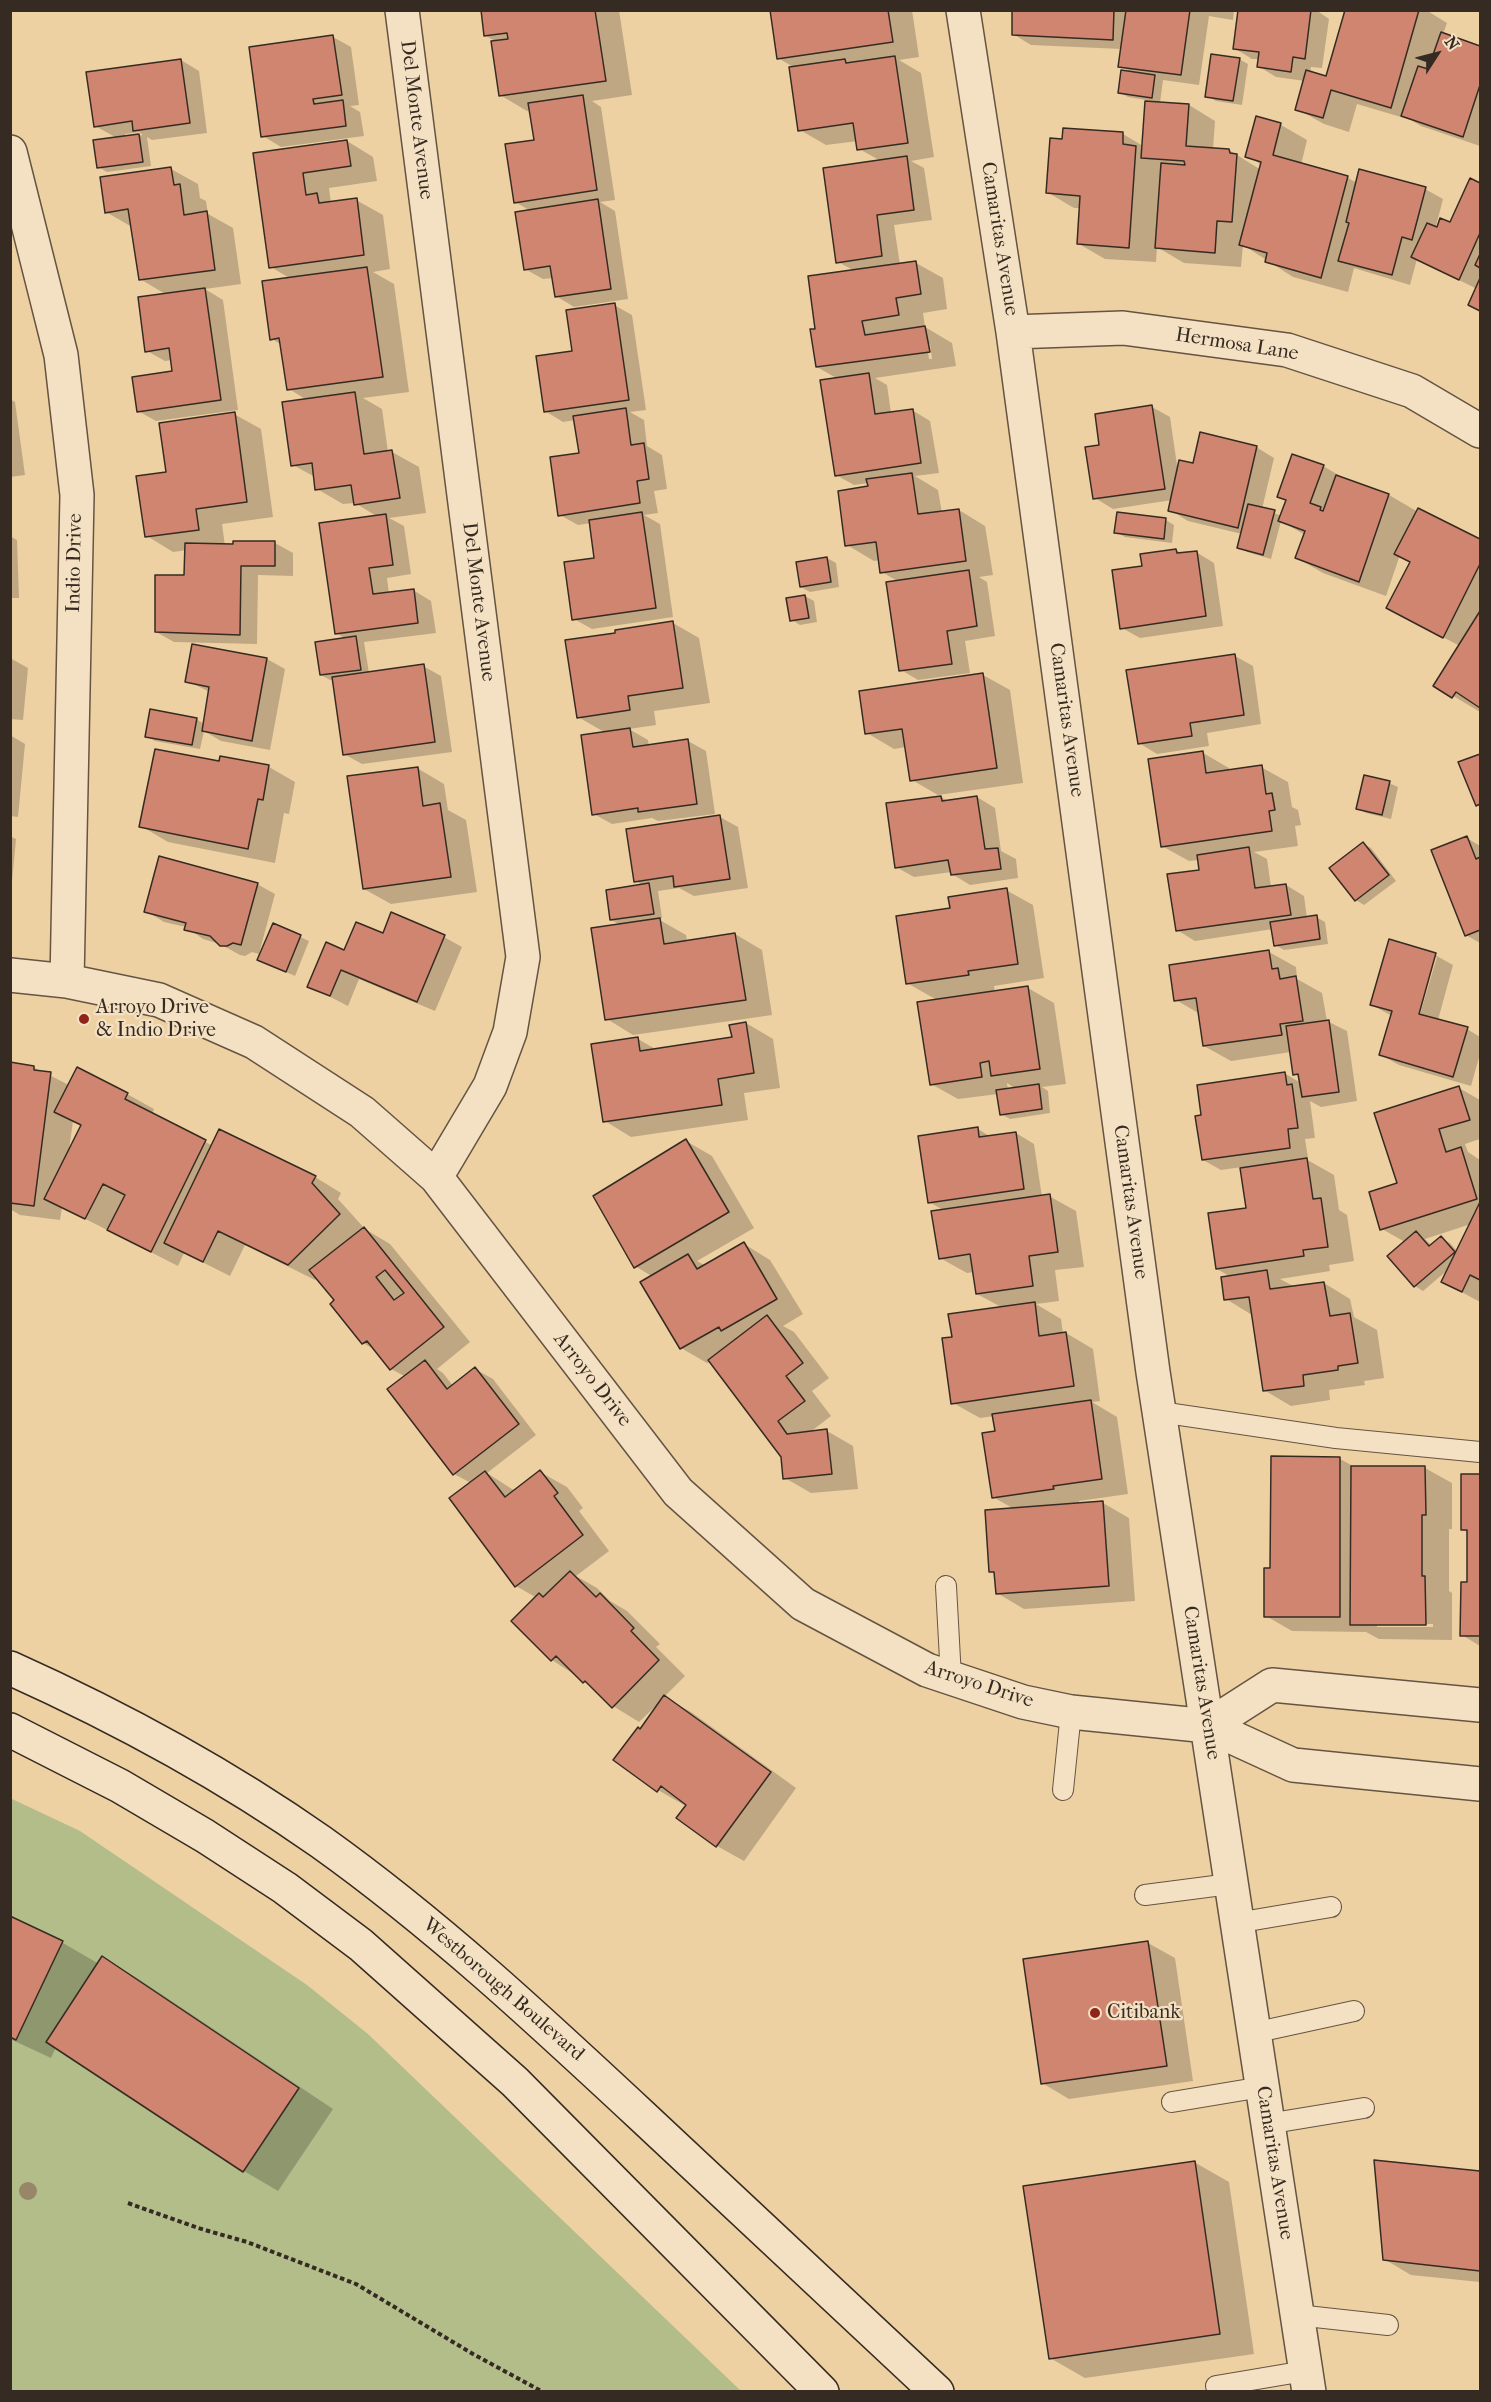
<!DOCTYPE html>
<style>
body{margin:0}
#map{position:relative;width:1491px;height:2402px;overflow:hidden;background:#eed1a3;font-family:"IM FELL French Canon",serif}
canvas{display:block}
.frame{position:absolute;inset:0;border:12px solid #362b22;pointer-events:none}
.north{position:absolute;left:1407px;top:24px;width:60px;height:60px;-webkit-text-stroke:4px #f4e1c3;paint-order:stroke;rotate:54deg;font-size:16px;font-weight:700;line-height:24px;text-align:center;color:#362b22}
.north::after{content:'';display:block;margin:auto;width:21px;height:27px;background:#362b22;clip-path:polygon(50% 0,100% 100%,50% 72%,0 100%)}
</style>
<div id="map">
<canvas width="1491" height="2402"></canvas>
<div class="frame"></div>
<div class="north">N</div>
</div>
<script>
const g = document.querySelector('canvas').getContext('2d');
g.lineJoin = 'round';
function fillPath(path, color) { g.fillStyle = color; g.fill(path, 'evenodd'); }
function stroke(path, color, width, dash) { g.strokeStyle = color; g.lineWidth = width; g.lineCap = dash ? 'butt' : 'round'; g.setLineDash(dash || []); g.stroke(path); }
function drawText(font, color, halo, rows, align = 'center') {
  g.font = font + ' "IM FELL French Canon",serif'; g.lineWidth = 4.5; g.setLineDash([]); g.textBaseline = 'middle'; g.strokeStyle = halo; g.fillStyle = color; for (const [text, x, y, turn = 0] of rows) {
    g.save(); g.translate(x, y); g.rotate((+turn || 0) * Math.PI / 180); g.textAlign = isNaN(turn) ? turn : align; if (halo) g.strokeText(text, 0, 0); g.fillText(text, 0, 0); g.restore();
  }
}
fillPath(new Path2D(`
 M10 1798 80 1831 307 1985 368 2034 741 2391H11Z`), '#b3bd8a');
fillPath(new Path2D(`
 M482 10H619L632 95 592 101 601 107 615 200 600 202 615 211 628 299 574 307 556 296 553 278 543 279 525 269 531 211 515 202 535 141 531 110 527 111 500 95 497 42 486 36Z
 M772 10H912L919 57 899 60 921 73 934 157 911 161 924 168 932 220 894 225 900 265 916 263 943 278 947 309 923 313 925 327 952 343 956 366 875 378 887 385 891 413 912 410 930 421 939 473 915 476 938 490 942 513 959 510 985 526 993 575 979 577 987 582 995 636 965 641 970 673 918 680 901 670 899 582 882 572 880 560 874 561 847 545 870 488 869 483 854 485 836 475 838 379 817 367V330L855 271 838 262 881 161 859 149 858 141 826 145 800 130 795 68 778 58ZM927 344H930L932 359H929Z
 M1014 10H1234L1233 20 1209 16 1199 85 1163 80 1160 103 1189 105 1215 121 1213 149 1229 150 1261 170 1262 165 1247 156 1257 118 1281 125 1307 140 1301 165 1348 178 1357 183 1425 189 1443 199 1435 230 1451 224 1471 180 1480 184V310L1470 304 1477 289 1417 259 1410 285 1354 268 1348 292 1293 277 1243 245 1241 267 1184 263 1157 247 1156 262 1105 259 1079 244 1081 208H1074L1047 192 1064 141 1123 134 1143 146 1146 100 1128 97 1119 92 1133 73 1120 66 1122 49 1031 45 1013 34Z
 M1239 10H1316L1329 19 1322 68 1311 67 1310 73 1327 78 1347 10H1426L1447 23 1443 34 1480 47V146L1421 126 1411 120 1357 104 1349 132 1324 124 1297 109 1305 81 1276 77 1258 66 1259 59H1252L1234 48Z
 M333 37 351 47 359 105 350 106 360 112 364 136 281 147 263 136Z
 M1239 59 1248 64 1242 105 1216 101 1207 96Z
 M181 60 199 71 207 133 152 140 147 137 151 166 107 172 98 167 117 138 95 126ZM139 132 143 135 125 137V134Z
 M347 141 373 157 377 181 329 188 331 203 356 200 383 215 390 269 373 272 394 284 409 392 363 398 382 409 388 452H392L419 467 426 513 389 518 404 526 411 574 387 578 389 594 413 590 431 601 436 633 364 642 369 673 423 666 441 676 452 752 362 764 344 754 334 679 330 680 321 675 346 639 336 633 378 517 355 503 343 504 317 489 315 477 293 465 307 400 289 389 282 345 272 339 291 279 271 267 255 154Z
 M171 169 198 184 200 198 206 201 208 214 233 228 241 284 205 289 223 300 238 410 156 421 138 411 174 372 172 360 165 361 147 351 167 295 140 279 132 227 106 212Z
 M614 305 632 315 646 410 630 412 644 420 647 446 662 455 667 489 654 491 658 513 644 515 660 524 673 617 592 629 574 619 596 559 591 523 578 525 560 515 581 454 576 420 563 422 545 411 574 352Z
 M10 399 15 402 25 475 10 477Z
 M1152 407 1170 417 1178 472 1194 465 1256 447 1274 458 1262 509 1282 516 1287 501 1278 496 1323 466 1347 480 1389 495 1418 512 1419 510 1480 541V712L1435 685 1460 646 1406 618 1412 562 1400 555 1386 596 1323 573 1297 558 1305 535 1281 521 1271 559 1247 552 1239 547 1242 534 1188 521 1170 510 1172 500 1113 509 1095 498 1101 446Z
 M234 414 261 429 273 517 222 524 225 546 275 543 293 553V576L258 575 257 644 174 642 156 632 186 577 187 550 173 552 147 536 167 473Z
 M1166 520 1174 525 1172 543 1125 537 1116 532Z
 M10 536 17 540 19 598H10Z
 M1176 550 1183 554 1196 552 1214 563 1223 626 1140 638 1122 628 1144 567Z
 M827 558 836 563 839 587 810 592 801 587Z
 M805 596 814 601 817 622 800 625 792 620Z
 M673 623 699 638 710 703 654 711 656 725 629 729 648 740 649 746 688 741 706 751 715 814 658 821 652 818 612 824 594 814 606 733 578 717Z
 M10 624 12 625 10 644Z
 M1235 656 1253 666 1261 724 1207 733 1209 746 1157 754 1139 743Z
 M10 658 28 668 23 720 10 719Z
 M267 659 285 669 270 750 221 741 204 731 200 749 155 741 146 736 196 719 204 724 210 692 187 681Z
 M983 675 1010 690 1023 783 938 795 912 780 906 747 894 749 867 733Z
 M10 735 25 744 18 817 10 816Z
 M1203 753 1229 768 1230 771 1261 767 1288 782 1292 807 1298 810 1301 825 1295 826 1298 846 1254 852 1267 859 1271 887 1286 885 1304 896 1307 918 1316 917 1325 922 1328 944 1284 950 1275 945 1273 929 1195 941 1177 930 1200 871 1199 860 1189 861 1162 846Z
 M1480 755V807L1477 805 1460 763Z
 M220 763 269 767 295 782 289 814 284 813 275 863 168 842 141 826Z
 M417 768 444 784 448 810 466 820 477 892 391 904 364 889Z
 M1389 783 1398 787 1391 819 1366 813 1358 808Z
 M941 797 948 801 977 797 995 808 1001 851 1016 859 1018 878 970 885 952 874V872L914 877 896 867Z
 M720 817 738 827 748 888 694 896 679 888 658 891 662 918 658 919 686 935 687 942 735 934 762 950 772 1015 633 1035 607 1019 621 925 611 920 643 885 635 881Z
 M10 836 16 839 10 903Z
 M1467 838 1480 846V943L1466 935Z
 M1363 844 1371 848 1396 881 1364 905 1356 900Z
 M257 884 275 894 259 954 252 952 245 956 240 955 220 944 203 939 186 927 164 922 146 911Z
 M1006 890 1033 905 1044 978 994 986 995 992 1028 988 1054 1003 1066 1084 1042 1087 1048 1091 1050 1113 1010 1119 1001 1114 998 1094 958 1099 931 1084 937 1000 907 983 952 910ZM1007 1083 1016 1089 1008 1090Z
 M392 914 444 937 462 947 435 1011 359 979 348 1006 309 986 345 952 384 935Z
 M274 925 309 941 295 976 268 964Z
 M1269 952 1296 967 1297 979 1322 993 1327 1021 1347 1031 1357 1101 1321 1107 1310 1101 1315 1138 1305 1139 1308 1158H1304L1334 1175 1339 1210 1347 1215 1354 1261 1329 1265 1330 1271 1280 1279 1295 1287 1324 1283 1350 1299 1354 1317 1377 1330 1384 1378 1364 1381 1365 1385 1329 1390 1330 1400 1291 1406 1264 1390 1252 1315 1226 1299 1231 1277 1217 1269 1248 1209 1242 1167 1221 1170 1203 1160 1284 1073 1301 1083 1300 1077 1294 1074 1291 1052 1231 1061 1204 1046 1200 1014 1176 1000Z
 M1435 955 1453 965 1438 1020 1467 1029 1480 1037V1054L1471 1086 1399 1065 1381 1055 1392 1016 1372 1005ZM1434 957H1437L1418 1021 1415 1020Z
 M746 1023 773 1039 780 1088 744 1093 748 1120 631 1137 605 1121 638 1039 657 1050 733 1038Z
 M10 1064 33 1067 69 1085 127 1094 154 1109 152 1114 213 1146 315 1177 341 1193 338 1199 365 1229 390 1244 470 1342 437 1369 443 1373 453 1386 475 1369 493 1379 536 1435 487 1473 515 1491 540 1472 567 1487 583 1508 579 1511 609 1551 576 1576 597 1588 610 1601 627 1611 660 1644 656 1647 685 1676 664 1697 691 1712 796 1788 744 1861 717 1846 678 1818 686 1806 658 1790 615 1760 659 1705 658 1704 639 1722 613 1706 595 1688 552 1660 537 1598 516 1586 471 1483 454 1474 389 1389 406 1377 391 1369 377 1351 363 1343 336 1300 317 1278 315 1280 245 1245 230 1276 184 1253 178 1266 62 1207 60 1220 20 1215 10 1209ZM73 1121 82 1126 69 1150Z
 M1459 1088 1480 1100V1139L1465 1144 1468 1152 1480 1160V1302L1443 1282 1450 1268 1423 1291 1415 1286 1405 1242 1382 1229 1399 1184ZM1471 1224 1458 1252 1450 1243 1441 1238 1432 1246 1425 1239Z
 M978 1129 991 1137 1016 1133 1034 1144 1042 1197 1049 1196 1076 1211 1084 1267 1055 1270 1059 1301 1036 1304 1061 1319 1063 1334 1066 1333 1093 1349 1100 1401 1092 1402 1117 1417 1128 1494 1079 1501 1080 1504 1103 1503 1129 1518 1135 1601 1024 1609 997 1593 996 1574 991 1571 1014 1509 993 1497 997 1432 994 1416 980 1418 953 1403 954 1338 1003 1308 977 1294 974 1272 967 1273 940 1258 945 1211 929 1202Z
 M686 1141 712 1156 754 1228 697 1261 706 1266 744 1244 770 1260 803 1314 783 1326 794 1332 829 1378 812 1391 831 1416 809 1433 827 1431 853 1446 858 1489 811 1493 785 1478 783 1457 711 1361 707 1363 681 1348 653 1277 635 1266Z
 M1340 1459 1355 1467 1425 1468 1452 1483V1529H1449V1591L1452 1593V1640L1379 1639 1366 1632 1292 1631 1266 1616 1272 1569ZM1377 1623 1433 1624V1627H1377Z
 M1462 1475H1480V1646L1462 1635 1468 1583 1469 1533 1462 1529Z
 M10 1918 63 1943 99 1964 103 1958 137 1978 333 2109 278 2191 244 2171 56 2047 51 2058 10 2039Z
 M1148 1943 1175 1958 1193 2081 1069 2099 1042 2083Z
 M1376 2161 1480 2173V2282L1411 2275 1384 2259Z
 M1194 2162 1229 2182 1254 2354 1085 2378 1050 2358Z`), '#0003');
const building = new Path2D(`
 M481 10H595L606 81 499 96 491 41 508 39 507 33 484 36Z
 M770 10H888L893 42 777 59Z
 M1012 10H1114L1113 40 1012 35Z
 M1126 10H1190L1181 75 1118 67Z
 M1238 10H1311L1305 59 1293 57 1291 72 1257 67 1259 52 1233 49Z
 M1345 10H1419L1391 108 1331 90 1323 118 1295 110 1306 70 1326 76Z
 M1441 32 1480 46V85L1463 137 1401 116 1418 66 1428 69Z
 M333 35 342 95 313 99 314 104 343 100 346 126 261 137 249 47Z
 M1211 54 1240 58 1233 101 1205 97Z
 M895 56 908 143 857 150 853 123 798 131 789 67 845 59 846 63Z
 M181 59 190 123 133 131 132 121 94 127 86 72Z
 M1121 70 1155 75 1152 98 1118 93Z
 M583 95 597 190 514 203 505 144 534 140 528 103Z
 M1145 101 1189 104 1186 146 1229 149 1230 153 1237 154 1232 222 1217 221 1215 253 1155 248 1161 163 1185 165 1184 161 1141 158Z
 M1256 116 1281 123 1273 155 1348 176 1321 278 1265 262 1267 253 1239 245 1261 162 1245 157Z
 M1063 128 1123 132V144L1136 146 1129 248 1077 244 1080 196 1046 193 1050 138 1062 139Z
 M139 134 143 162 97 168 93 140Z
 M347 140 351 166 303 173 306 195 317 193 319 203 357 198 364 255 269 268 253 153Z
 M907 156 914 210 877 215 882 256 836 263 823 168Z
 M171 167 174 185 180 184 184 215 207 211 215 270 139 280 128 209 105 213 100 177Z
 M1359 169 1426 187 1412 240 1402 237 1392 275 1338 261 1349 223 1346 222Z
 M1470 178 1480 183V233L1459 280 1411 257 1427 223 1437 227 1440 218 1450 222Z
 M598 199 611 289 555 297 550 266 524 270 515 212Z
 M1480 254V268L1475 265Z
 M916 261 921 294 896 298 899 315 862 321 865 335 925 326 930 352 816 367 810 329H815L808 276Z
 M367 267 383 377 287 390 279 338 270 340 262 281Z
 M1480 278V311L1468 305Z
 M205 288 221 400 137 412 132 377 172 371 169 348 145 352 138 297Z
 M615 303 629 400 544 412 536 356 572 351 566 310Z
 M869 373 875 414 913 409 921 463 835 476 820 380Z
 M355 392 364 454 392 450 400 498 354 505 351 485 315 490 312 463 291 466 282 402Z
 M1152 405 1165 489 1093 499 1085 447 1099 445 1095 414Z
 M626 408 631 445 644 443 649 479 637 481 640 503 558 516 550 457 579 453 573 416Z
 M235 412 247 502 196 509 199 530 145 537 136 476 166 472 159 423Z
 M1200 432 1257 446 1238 528 1168 511 1179 460 1193 463Z
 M1292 454 1324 465 1310 503 1321 507 1320 510 1323 511 1336 475 1389 494 1359 582 1295 558 1305 531 1278 521 1286 500 1277 497Z
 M912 473 918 514 959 509 966 561 880 573 876 542 845 546 838 491 868 486 866 479Z
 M1248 504 1275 510 1263 555 1237 548Z
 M1418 508 1480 539V564L1443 638 1386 608 1410 562 1394 554Z
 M642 512 656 608 572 620 564 562 594 558 589 520Z
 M1117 512 1166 518 1164 539 1114 533Z
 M386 514 393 565 369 568 373 594 414 589 418 623 335 634 319 523Z
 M233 541H275V566H241L240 635 155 632V575H184L185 543 233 544Z
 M1176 549 1177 553 1197 551 1206 616 1120 629 1112 570 1142 566 1140 554Z
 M827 557 831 582 800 587 796 562Z
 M969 570 977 626 947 631 952 664 899 671 886 582Z
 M805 595 809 618 790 621 786 598Z
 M1480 611V708L1456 692 1452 698 1433 686Z
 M673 621 683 688 628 696 630 710 577 718 565 640 615 633V630Z
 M356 636 361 670 320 675 315 642Z
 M192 644 267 658 252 741 202 731 209 687 185 682Z
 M1235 654 1244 715 1190 723 1192 736 1138 744 1126 670Z
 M424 664 435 742 343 755 332 677Z
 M983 673 997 768 910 781 902 729 865 734 859 691Z
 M150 709 197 718 192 745 145 737Z
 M630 728 633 747 688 739 697 804 638 812V808L592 815 581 735Z
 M155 749 219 761 220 756 269 765 263 800 258 799 248 849 139 827Z
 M1203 751 1206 773 1262 765 1266 794 1272 793 1275 810 1269 811 1272 831 1161 847 1148 759Z
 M1480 754V804L1476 806 1458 762Z
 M418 767 423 806 440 803 451 877 363 889 347 776Z
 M1364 775 1390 781 1382 815 1356 809Z
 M941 796 942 801 977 796 985 849 998 848 1001 869 951 875 948 860 895 868 886 803Z
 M720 815 730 879 674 887 673 876 634 882 626 829Z
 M1467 836 1476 859 1480 857V930L1465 936 1431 850Z
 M1363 842 1389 875 1355 901 1329 868Z
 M1249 847 1255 888 1286 884 1291 915 1176 931 1167 874 1199 870 1197 855Z
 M159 856 258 883 241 945 233 943 227 946H220L210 936 184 930 186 923 144 912Z
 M649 883 654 914 610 920 606 890Z
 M1007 888 1018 964 968 971 969 975 906 984 896 916 950 908 948 897Z
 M391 912 445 935 417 1002 341 970 330 996 307 987 326 942 344 950 356 922 383 933Z
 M1317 915 1320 939 1274 946 1270 922Z
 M660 918 664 944 735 933 746 1000 605 1020 591 928Z
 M273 923 301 935 286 972 257 960Z
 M1389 939 1436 953 1419 1014 1468 1027 1453 1077 1379 1055 1392 1011 1370 1005Z
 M1269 950 1272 969 1278 968 1280 979 1296 976 1303 1021 1280 1024 1282 1035 1203 1046 1196 998 1174 1001 1169 965Z
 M1028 986 1040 1069 991 1076 989 1061 980 1063 982 1077 930 1085 917 1002Z
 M1329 1020 1339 1092 1302 1097 1298 1074 1293 1075 1286 1026Z
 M746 1022 754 1073 718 1079 722 1105 603 1122 591 1044 638 1037 640 1051 732 1037 729 1025Z
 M10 1062 34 1066V1070L51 1072 34 1206 10 1203Z
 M77 1067 128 1093 125 1099 206 1140 151 1252 107 1230 125 1195 103 1184 85 1219 44 1199 81 1125 54 1112Z
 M1285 1072 1287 1085 1292 1084 1298 1128 1288 1129 1290 1148 1202 1160 1195 1116 1201 1115 1197 1085Z
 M1039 1084 1042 1109 1000 1115 996 1090Z
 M1459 1086 1470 1120 1439 1129 1446 1152 1461 1147 1477 1199 1380 1230 1369 1192 1397 1183 1374 1113Z
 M978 1127 979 1137 1016 1132 1024 1189 928 1203 918 1136Z
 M219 1129 316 1176 312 1183 340 1214 288 1265 218 1231 203 1262 164 1243Z
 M686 1139 729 1212 634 1268 593 1196Z
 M1307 1158 1313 1199 1321 1198 1328 1247 1303 1250 1304 1256 1216 1269 1208 1213 1246 1208 1240 1168Z
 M1050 1194 1058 1252 1029 1256 1033 1286 976 1294 970 1254 939 1259 931 1211Z
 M1480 1202V1280L1470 1275 1462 1292 1441 1282Z
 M364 1227 444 1327 390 1370 367 1341 362 1344 330 1304 334 1300 309 1270ZM385 1270 404 1293 394 1300 376 1277Z
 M1416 1231 1429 1246 1441 1236 1455 1252 1414 1287 1387 1256Z
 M744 1242 777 1299 721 1331 719 1327 680 1349 640 1282 688 1254 697 1269Z
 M1267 1270 1270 1289 1324 1282 1330 1316 1350 1313 1358 1363 1338 1366V1370L1303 1375 1304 1386 1263 1391 1249 1297 1224 1300 1221 1277Z
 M1035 1302 1039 1336 1066 1332 1074 1386 951 1404 942 1338 952 1337 948 1314Z
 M767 1315 803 1363 786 1376 805 1401 778 1421 787 1434 827 1429 832 1474 783 1479 781 1457 708 1360Z
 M425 1360 447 1389 475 1367 519 1424 453 1475 387 1389Z
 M1091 1400 1102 1479 1053 1486 1054 1489 992 1498 982 1433 995 1431 992 1414Z
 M1271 1456 1340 1457V1617H1264V1568H1270Z
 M1351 1466H1425L1426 1515H1422V1576H1425L1426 1625H1350Z
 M540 1470 558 1493 554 1496 583 1535 515 1587 449 1498 485 1471 505 1497Z
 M1461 1474H1480V1636H1460L1461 1582H1467V1530H1461Z
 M1103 1501 1109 1586 996 1594 994 1572H989L985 1510Z
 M570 1571 596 1597 600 1593 634 1628 631 1631 659 1660 612 1708 585 1681 583 1683 556 1656 551 1661 511 1621 539 1593 543 1597Z
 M664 1695 771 1772 716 1847 676 1818 686 1805 661 1786 657 1792 613 1760 638 1727 640 1729Z
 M10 1916 63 1941 16 2040 10 2037Z
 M1148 1941 1167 2066 1041 2084 1023 1959Z
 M102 1956 299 2088 243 2172 46 2042Z
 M1374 2160 1480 2171V2271L1383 2260Z
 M1195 2161 1220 2334 1049 2359 1023 2186Z`);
fillPath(building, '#d08570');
stroke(building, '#362b22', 1.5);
const lane = new Path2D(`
 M1160 1412 1336 1438 1480 1452
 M946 1586 951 1678
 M1063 1790 1071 1712
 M1145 1895 1230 1884
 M1236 1923 1331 1907
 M1253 2033 1354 2011
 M1172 2102 1262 2087
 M1267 2124 1364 2108
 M1297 2315 1388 2325
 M1216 2386 1305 2371`);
const street = new Path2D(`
 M402 10 523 957 510 1032 490 1086 436 1177
 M963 10 1013 332 1153 1372 1309 2392
 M10 152 61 355 77 495 67 981
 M1013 332 1123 328 1287 350 1412 391 1480 431
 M10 975 67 981 159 1000 254 1042 362 1112 436 1177 678 1492 803 1604 927 1670 1023 1702 1071 1712 1208 1726 1293 1765 1480 1784
 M1208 1726 1272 1685 1480 1705`);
const secondary = new Path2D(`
 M10 1668C119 1717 224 1774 321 1842 436 1924 539 2020 642 2116 740 2208 838 2300 937 2392
 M10 1730 120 1786 205 1836 285 1888 361 1945 515 2082 822 2392`);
stroke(lane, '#645442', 22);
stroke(street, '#645442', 36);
stroke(secondary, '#362b22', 36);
stroke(new Path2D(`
 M128 2203 198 2228 247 2242 356 2284 473 2354 543 2392`), '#362b22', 4, [4.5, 3]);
stroke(lane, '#f4e1c3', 20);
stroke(street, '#f4e1c3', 33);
stroke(secondary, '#f4e1c3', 33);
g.fillStyle = '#978668';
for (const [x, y] of [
 [28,2191]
]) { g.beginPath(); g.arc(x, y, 9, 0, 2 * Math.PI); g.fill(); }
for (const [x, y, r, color] of [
 [84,1019,6,"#8f2418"],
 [1095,2013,6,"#8f2418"]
]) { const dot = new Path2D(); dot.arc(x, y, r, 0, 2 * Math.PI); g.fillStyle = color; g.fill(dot); stroke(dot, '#f4e1c3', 2); }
drawText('20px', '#362b22', '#f4e1c3', [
 ["Del Monte Avenue",416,120,83],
 ["Camaritas Avenue",999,239,81],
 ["Hermosa Lane",1237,345,9],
 ["Indio Drive",75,563,-89],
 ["Del Monte Avenue",478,602,83],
 ["Camaritas Avenue",1066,720,82],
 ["Camaritas Avenue",1130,1202,82],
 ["Arroyo Drive",592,1380,52],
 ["Camaritas Avenue",1201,1683,81],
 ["Arroyo Drive",979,1685,18],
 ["Westborough Boulevard",503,1990,41],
 ["Camaritas Avenue",1274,2163,81]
]);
drawText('20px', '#362b22', '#f4e1c3', [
 ["Arroyo Drive",96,1008],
 ["& Indio Drive",96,1031],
 ["Citibank",1107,2013]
], 'left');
</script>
